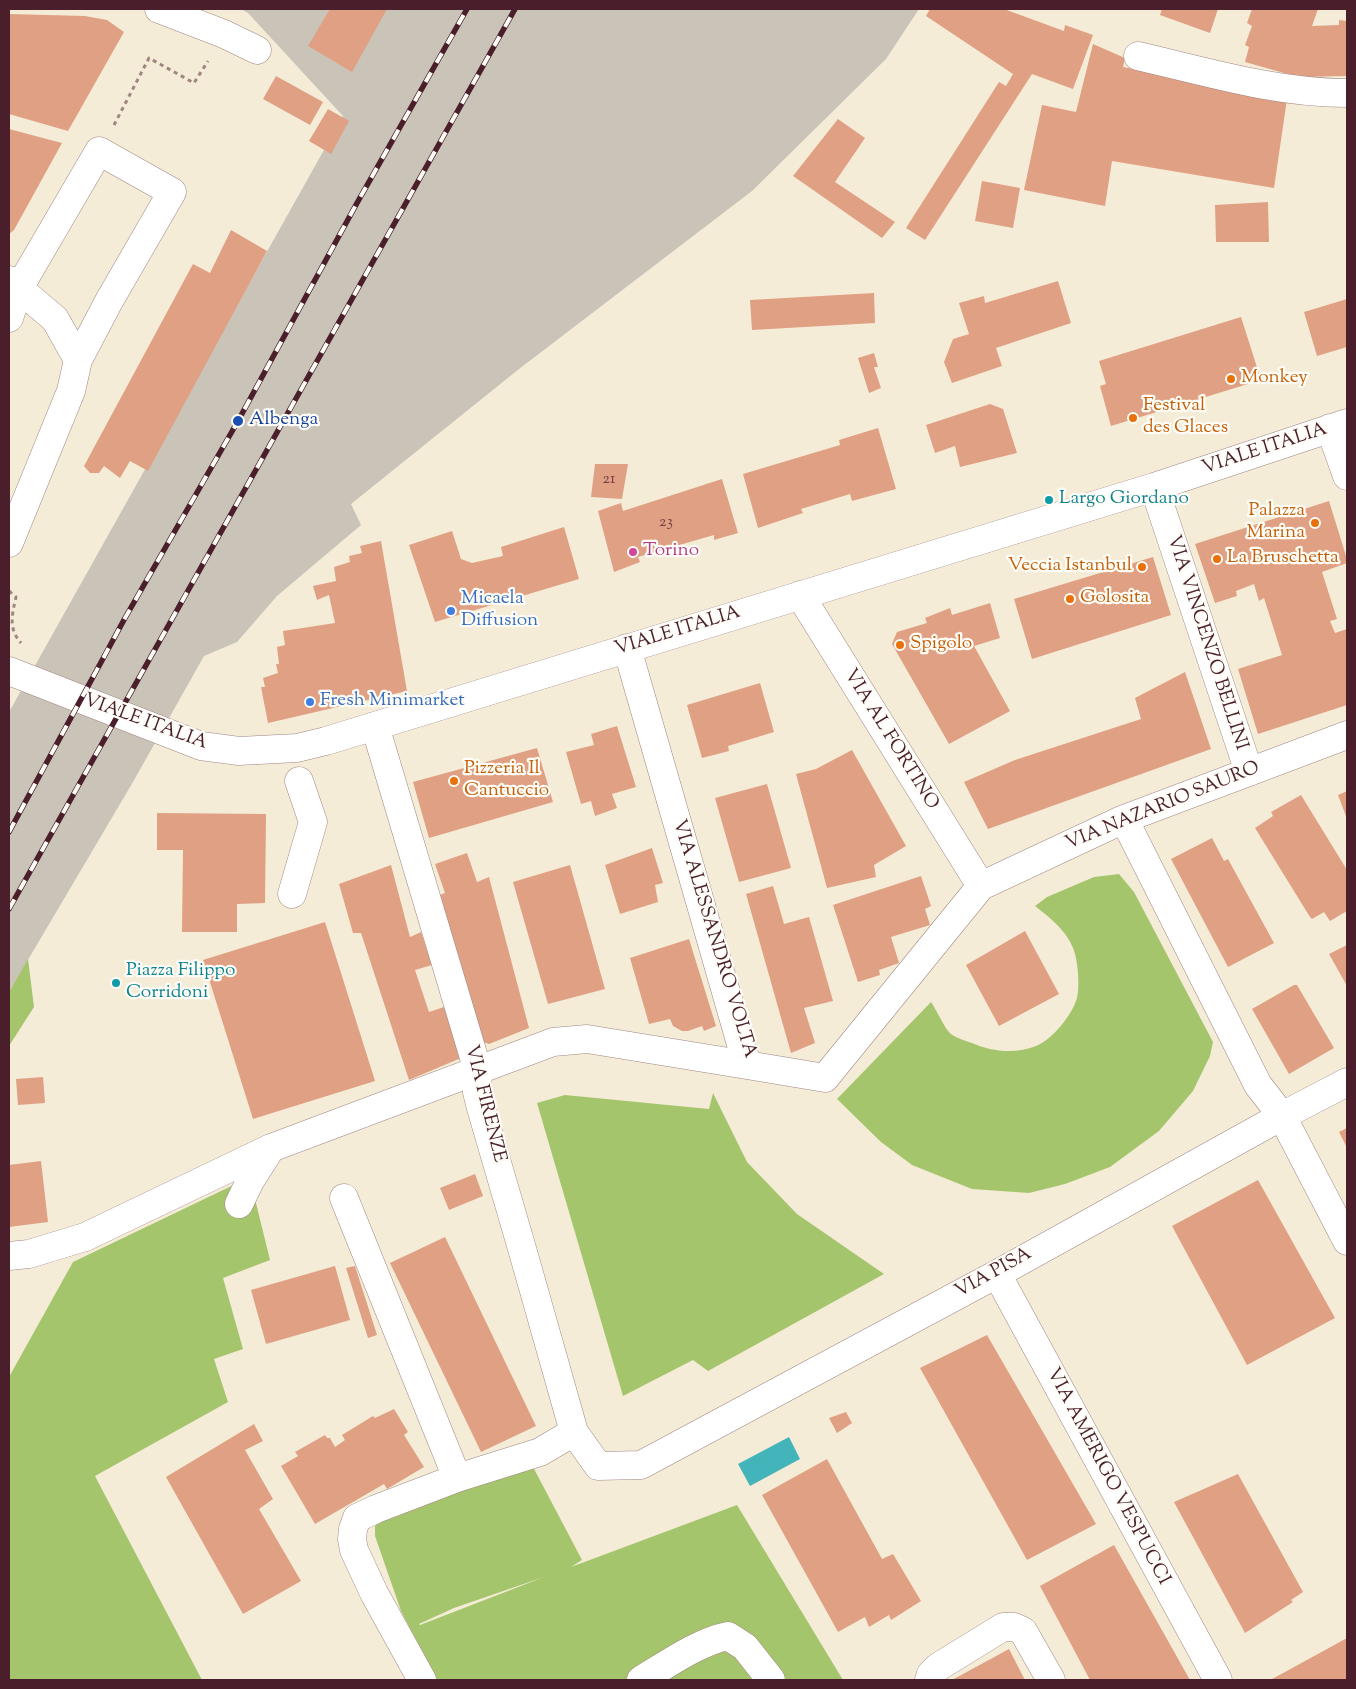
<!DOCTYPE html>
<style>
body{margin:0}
#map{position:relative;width:1356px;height:1689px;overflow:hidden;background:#f5ecd8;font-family:"Sorts Mill Goudy",serif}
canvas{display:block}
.frame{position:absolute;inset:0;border:10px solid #4a1f2b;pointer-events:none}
</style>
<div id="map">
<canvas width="1356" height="1689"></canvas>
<div class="frame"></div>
</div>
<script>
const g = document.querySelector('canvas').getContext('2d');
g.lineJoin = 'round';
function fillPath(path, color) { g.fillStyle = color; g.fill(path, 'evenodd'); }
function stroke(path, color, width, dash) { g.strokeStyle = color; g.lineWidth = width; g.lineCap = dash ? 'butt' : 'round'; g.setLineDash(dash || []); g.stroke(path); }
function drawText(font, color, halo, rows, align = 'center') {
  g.font = font + ' "Sorts Mill Goudy",serif'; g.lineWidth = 4.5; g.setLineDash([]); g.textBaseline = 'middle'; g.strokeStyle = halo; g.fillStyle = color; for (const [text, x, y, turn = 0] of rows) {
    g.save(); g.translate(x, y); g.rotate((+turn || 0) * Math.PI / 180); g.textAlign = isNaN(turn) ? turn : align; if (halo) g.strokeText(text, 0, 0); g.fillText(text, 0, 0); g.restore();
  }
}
fillPath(new Path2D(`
 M241 9H919L886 59 752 191 519 369 351 504 361 525 277 596 237 642 204 656 133 782 9 992V712L343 116 248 13Z`), '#cac3b8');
fillPath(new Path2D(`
 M1119 874 1134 892 1213 1042 1210 1056 1193 1091 1159 1131 1110 1167 1065 1184 1029 1193 972 1189 912 1165 881 1142 837 1099 931 1002C936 1009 945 1029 951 1034 956 1038 966 1041 972 1043 992 1052 1016 1054 1036 1046 1053 1039 1072 1015 1077 998 1080 986 1078 960 1073 948 1066 930 1050 918 1035 906L1047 897 1094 877Z
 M28 959 34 1007 9 1046V992Z
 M713 1093 747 1162 797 1214 884 1274 708 1371 693 1360 623 1396 537 1103 565 1095 709 1109Z
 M246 1179 254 1195 270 1260 223 1278 243 1349 214 1359 228 1402 95 1476 202 1680H9V1377L73 1262Z
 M532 1465 582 1560 571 1567 737 1505 843 1680H437L401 1611 375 1536V1526L383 1518 429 1503ZM544 1577 420 1625 419 1624 454 1608Z`), '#a5c56d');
fillPath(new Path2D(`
 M789 1437 800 1459 750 1486 738 1464Z`), '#44b4bb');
fillPath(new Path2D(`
 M330 9H387L352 72 308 46Z
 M930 9H1004L1064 31 1065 25 1093 35 1073 89 1032 74 925 240 906 228 999 82 1006 86 1013 74 926 16Z
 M1162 9H1218L1210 33 1160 15Z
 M1252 9H1318L1312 26 1339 25V20L1347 21V76L1298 77 1245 62 1249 47 1245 45 1252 26 1247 23Z
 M9 14 85 16 107 20 124 32 68 131 9 114Z
 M1093 44 1125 58 1123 67 1287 99 1274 188 1112 161 1105 206 1024 190 1042 105 1076 112Z
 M276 76 323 102 310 125 263 99Z
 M328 109 349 121 331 154 309 141Z
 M838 119 865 138 835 182 895 222 882 238 793 176Z
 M9 129 62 143 14 230 9 234Z
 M982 181 1020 188 1013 228 975 221Z
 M1268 202 1269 242H1216L1215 205Z
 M231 230 267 251 148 471 130 461 120 478 104 466 99 473H90L84 466 193 264 210 273Z
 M1058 281 1071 323 996 348 1002 366 952 383 944 362 953 339 969 334 959 303 984 296 985 303Z
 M874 293 875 323 752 330 750 300Z
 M1347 299V347L1317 356 1304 312Z
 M1241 317 1261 380 1111 426 1100 386 1106 384 1099 361Z
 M874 353 878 367H874L881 388 869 393 858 358Z
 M990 404 1003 409 1017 453 960 467 955 446 935 453 926 425Z
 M878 428 896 489 852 501 850 494 801 509 803 513 758 528 743 474 840 445 839 440Z
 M595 464H628L622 499 591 497Z
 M722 479 738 533 714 540V535L638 557 640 562 614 572 598 511 621 503 623 511Z
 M1329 501 1347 559V563L1322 572 1337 619 1330 621 1335 633 1347 629V705L1258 734 1238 669 1282 655 1264 598 1259 601 1254 584 1236 591 1237 596 1215 603 1195 544Z
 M564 527 579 579 435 622 409 545 452 531 461 559 472 563 503 556 501 547Z
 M381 541 407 691 268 723 261 687H265L263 678 278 673 276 664H279L277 647 285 645 283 631 335 623 329 595 317 600 313 586 336 581 334 567 350 562 349 556 362 553 360 546Z
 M1153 557 1171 615 1032 659 1014 599Z
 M990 603 1000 638 974 646 1010 711 949 744 892 644 897 632 927 623 925 618 950 608 952 615Z
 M1185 672 1211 749 988 829 964 782 1015 760 1141 719 1135 698Z
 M760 683 774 732 728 746 729 751 702 758 687 705Z
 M617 726 636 787 612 794 617 808 595 816 591 801 581 804 566 752 594 745 591 734Z
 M537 748 553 802 429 838 413 782Z
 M852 750 906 846 874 865 876 877 827 888 796 774 816 769Z
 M767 784 791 868 739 882 715 798Z
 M1347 791V819L1338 795Z
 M1301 795 1347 870V911L1330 921 1324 912 1312 919 1310 917 1255 828 1273 816 1271 812Z
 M157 813 266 814 265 903 237 904V932H182L183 850H157Z
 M1212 838 1224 861 1228 859 1274 943 1228 967 1171 859Z
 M652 848 663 883 655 885 658 902 620 914 605 865Z
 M467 853 477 882 489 877 529 1028 489 1044 483 1042 440 895 445 893 435 864Z
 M391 865 410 937 421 932 432 965 415 970 429 1012 444 1007 461 1058 409 1080 361 933H353L339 884Z
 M570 865 605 989 548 1004 513 882Z
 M921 876 931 906 925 909 930 925 891 937 899 963 879 970 880 975 858 982 833 905Z
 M773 886 784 924 809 917 833 1001 804 1008 815 1043 791 1053 746 894Z
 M325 922 375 1081 253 1119 203 960Z
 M1025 931 1059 994 999 1026 966 965Z
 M689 939 716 1026 704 1031 702 1026 688 1031H682L673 1026 670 1019 649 1024 630 958Z
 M1347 945V986L1329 954Z
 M1294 985H1297L1334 1048 1289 1074 1252 1009Z
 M43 1077 45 1103 18 1105 16 1079Z
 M1347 1128V1148L1339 1132Z
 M41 1161 48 1222 9 1227V1165Z
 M475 1174 483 1196 449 1210 440 1188Z
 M1258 1180 1335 1318 1247 1365 1172 1226Z
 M445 1237 536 1426 481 1452 390 1263Z
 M335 1266 350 1320 266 1344 251 1290Z
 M355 1266 377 1335 368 1338 346 1268Z
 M987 1335 1096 1524 1027 1560 920 1368Z
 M394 1409 408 1432 404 1435 424 1467 387 1489 384 1484 315 1524 281 1466 298 1456 295 1452 325 1435 327 1438H330L335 1447 345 1440 342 1435 373 1416 375 1418Z
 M846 1412 852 1423 837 1433 829 1418Z
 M254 1424 263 1441 245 1450 273 1499 259 1509 301 1581 243 1614 166 1477Z
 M827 1459 882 1559 893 1554 921 1601 891 1620 889 1615 869 1627 865 1617 838 1632 762 1495Z
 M1238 1474 1303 1592 1291 1600 1293 1602 1245 1633 1174 1502Z
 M1114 1545 1190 1680H1090L1040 1586Z
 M1347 1638V1680H1270L1285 1672Z
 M1009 1649 1025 1680H952Z`), '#e0a083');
const minor = new Path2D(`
 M159 9 224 34 257 50
 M1138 56C1207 72 1276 93 1347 93
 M9 280 55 319 78 360
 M9 318 19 288 99 151 172 192 109 301 78 360 71 391 9 543
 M1330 428 1347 476
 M1154 487 1249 772
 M800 595 981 886
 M627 648 747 1065 825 1078 981 886 1124 819 1347 735
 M9 671 201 746 239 751 297 748 326 741 1154 487 1347 423
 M375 726 478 1071 477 1092 481 1108 523 1252 574 1432 598 1466 641 1465 997 1274 1282 1116 1347 1082
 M1124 819 1258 1085 1282 1116 1347 1241
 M292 894 313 822 299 781
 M344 1198 457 1478
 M239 1204 250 1181 271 1148
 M9 1256 29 1254 85 1237 271 1148 553 1042 587 1039 747 1065
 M997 1274 1218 1680
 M422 1680 374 1593 354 1550 352 1539 353 1529 357 1518 376 1509 457 1478 540 1452 574 1432
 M641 1680C666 1665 698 1642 728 1636L745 1647 771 1680
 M929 1680 931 1674 938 1667 1003 1627H1014L1023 1631 1051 1680`);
stroke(minor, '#a08682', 29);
stroke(new Path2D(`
 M114 125 149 58 194 83 208 61
 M9 591 16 597C12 615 8 628 21 643`), '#a08682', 3, [4, 4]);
stroke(minor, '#fff', 28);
const rail = new Path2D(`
 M9 832 125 618 238 421 357 203 467 9
 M9 909 515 9`);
stroke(rail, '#4a1f2b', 5.5);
stroke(rail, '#fdfcf7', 4, [11]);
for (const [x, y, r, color] of [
 [1231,379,5,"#e8710a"],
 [1133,418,5,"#e8710a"],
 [238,421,6,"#1a4fb4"],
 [1049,500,5,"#0f9aa8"],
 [1315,523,5,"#e8710a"],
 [633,552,5,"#d1479c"],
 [1217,559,5,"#e8710a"],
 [1142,567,5,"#e8710a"],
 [1070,599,5,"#e8710a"],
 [451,611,5,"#3f7fe0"],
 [900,645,5,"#e8710a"],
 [310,702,5,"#3f7fe0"],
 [454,781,5,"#e8710a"],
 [116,983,5,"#0f9aa8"]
]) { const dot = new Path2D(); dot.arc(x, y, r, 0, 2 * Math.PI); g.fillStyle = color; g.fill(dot); stroke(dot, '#fdfcf7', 2); }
drawText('16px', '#703f41', null, [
 ["21",609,480],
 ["23",666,523]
]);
drawText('19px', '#c56008', '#fdfcf7', [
 ["Monkey",1241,379],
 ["Festival",1143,407],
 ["des Glaces",1143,429],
 ["Palazza",1305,512,"right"],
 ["Marina",1305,534,"right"],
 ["La Bruschetta",1227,559],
 ["Veccia Istanbul",1132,567,"right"],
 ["Golosita",1080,599],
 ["Spigolo",910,645],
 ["Pizzeria Il",464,770],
 ["Cantuccio",464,792]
], 'left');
drawText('19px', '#164399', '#fdfcf7', [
 ["Albenga",249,421]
], 'left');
drawText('19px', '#4a1f2b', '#fdfcf7', [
 ["VIALE ITALIA",1265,450,-18],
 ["VIALE ITALIA",678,632,-17],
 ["VIA VINCENZO BELLINI",1206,643,72],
 ["VIALE ITALIA",145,723,20],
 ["VIA AL FORTINO",890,740,58],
 ["VIA NAZARIO SAURO",1163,807,-22],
 ["VIA ALESSANDRO VOLTA",713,939,73],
 ["VIA FIRENZE",484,1104,76],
 ["VIA PISA",994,1274,-29],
 ["VIA AMERIGO VESPUCCI",1107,1477,62]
]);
drawText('19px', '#0d838f', '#fdfcf7', [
 ["Largo Giordano",1059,500],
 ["Piazza Filippo",126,972],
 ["Corridoni",126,994]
], 'left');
drawText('19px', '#b23c85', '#fdfcf7', [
 ["Torino",643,552]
], 'left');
drawText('19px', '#366cbe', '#fdfcf7', [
 ["Micaela",461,600],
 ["Diffusion",461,622],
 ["Fresh Minimarket",320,702]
], 'left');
</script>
